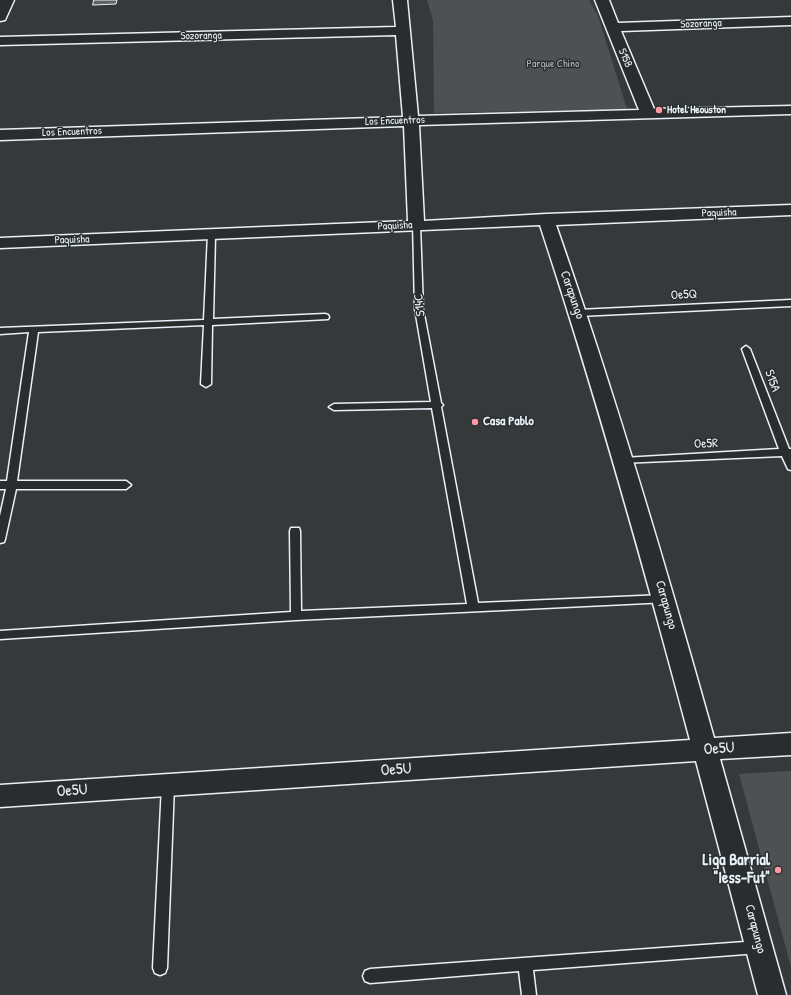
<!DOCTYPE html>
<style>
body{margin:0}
canvas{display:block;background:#35393a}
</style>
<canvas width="791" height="995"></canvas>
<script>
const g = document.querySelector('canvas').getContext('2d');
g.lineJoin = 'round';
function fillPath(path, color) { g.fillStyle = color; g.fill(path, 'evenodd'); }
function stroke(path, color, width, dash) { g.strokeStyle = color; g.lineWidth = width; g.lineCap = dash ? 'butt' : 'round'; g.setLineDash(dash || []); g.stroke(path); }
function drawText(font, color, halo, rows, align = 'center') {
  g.font = font + ' "Patrick Hand",sans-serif'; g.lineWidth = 3; g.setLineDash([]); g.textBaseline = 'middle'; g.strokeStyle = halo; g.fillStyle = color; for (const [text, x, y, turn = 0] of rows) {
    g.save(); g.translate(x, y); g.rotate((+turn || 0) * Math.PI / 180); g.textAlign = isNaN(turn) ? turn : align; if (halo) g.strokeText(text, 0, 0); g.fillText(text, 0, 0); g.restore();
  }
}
fillPath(new Path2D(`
 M427 0H589L598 16 627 109 434 113 433 20Z
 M791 771V967L739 774Z`), '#4d5152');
const building = new Path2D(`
 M94 0H117L116 4 93 5Z`);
fillPath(building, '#5f6365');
stroke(building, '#e8f1f8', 1);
const lane = new Path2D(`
 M413 223H419L420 225 423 309 441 403 443 405 441 407 478 603 664 595 668 596 669 599 668 602 296 620 0 639V631L291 612 290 531 291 528H299L300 531 301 611 467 604 432 408 334 410 329 407 334 404 431 402 415 309Z
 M208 234H211L215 236 213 319 325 314 328 315 329 317 328 319 212 325 211 384 206 387 201 384 204 325 38 332 17 481H126L131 485 126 489H16L5 539 4 542 0 543V516L6 489H0V481H7L29 332 0 334V328L204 320Z
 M791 300V306L578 316 574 313 578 310Z
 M746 346 750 349 789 449H791V470L788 469 782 456 620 463 618 461 623 458 779 449 742 349Z
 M168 780 172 781 174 785 167 968 165 973 160 975 155 973 153 968 162 785 164 781Z
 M759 941 764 942 766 947 764 952 759 953 533 970 536 995H522L519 971 370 983 365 981 363 976 365 971 370 969Z`);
const street = new Path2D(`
 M0 0H14L5 20 0 21Z
 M393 0H407L418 116 639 110 595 0H609L618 23 791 17V25L621 31 654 109 791 106V114L419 125 424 221 546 214 791 205V215L556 225C615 394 666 566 714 738L791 733V755L720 759 786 995H758L696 761 0 807V785L690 740C644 567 596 395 540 225L0 248V238L408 221 404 126 0 140V130L403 117 396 35 0 45V37L396 27Z`);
stroke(lane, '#e8f1f8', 3);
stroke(street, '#e8f1f8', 3);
fillPath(lane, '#2a2d2e');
fillPath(street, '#2a2d2e');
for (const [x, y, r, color] of [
 [659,110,4,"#ff9aa2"],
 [475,422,4,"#ff9aa2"],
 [778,870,4,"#ff9aa2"]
]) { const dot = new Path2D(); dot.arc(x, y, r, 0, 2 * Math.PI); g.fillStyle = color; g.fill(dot); stroke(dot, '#2a2d2e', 1.5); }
drawText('11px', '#e8f1f8', '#2a2d2e', [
 ["Sozoranga",701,24,-2],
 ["Sozoranga",201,36,-1],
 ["S15B",625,58,67],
 ["Los Encuentros",395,121,-2],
 ["Los Encuentros",72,132,-2],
 ["Paquisha",719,213,-2],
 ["Paquisha",395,226,-3],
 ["Paquisha",72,240,-2]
]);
drawText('11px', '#b2b9be', '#2a2d2e', [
 ["Parque Chino",553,64]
]);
drawText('bold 11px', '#e8f1f8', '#2a2d2e', [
 ["Hotel Heouston",667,110]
], 'left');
drawText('13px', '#e8f1f8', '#2a2d2e', [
 ["Carapungo",572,295,71],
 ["Oe5Q",684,295,-3],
 ["S14C",420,305,-96],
 ["S15A",772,381,70],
 ["Oe5R",706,444,-3],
 ["Carapungo",666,605,74],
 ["Carapungo",755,929,75]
]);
drawText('bold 13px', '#e8f1f8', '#2a2d2e', [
 ["Casa Pablo",483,422]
], 'left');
drawText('16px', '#e8f1f8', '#2a2d2e', [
 ["Oe5U",719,749,-4],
 ["Oe5U",396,770,-4],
 ["Oe5U",72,791,-4]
]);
drawText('bold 16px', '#e8f1f8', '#2a2d2e', [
 ["Liga Barrial",770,861],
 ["\"Iess-Fut\"",770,879]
], 'right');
</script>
